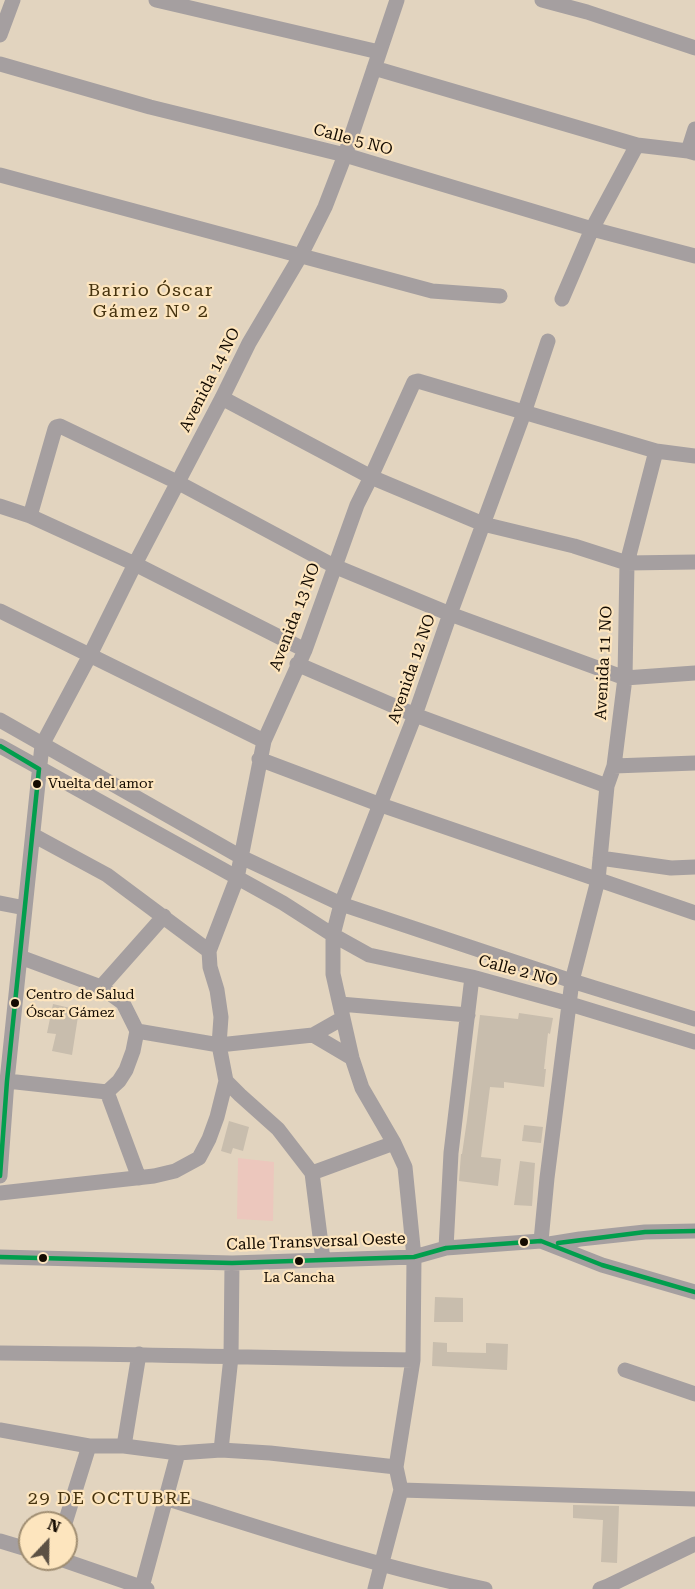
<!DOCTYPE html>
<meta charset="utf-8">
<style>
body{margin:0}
#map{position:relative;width:695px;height:1589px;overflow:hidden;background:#e2d4bf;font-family:"Roboto Serif",serif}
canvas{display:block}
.north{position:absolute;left:18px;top:1511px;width:60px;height:60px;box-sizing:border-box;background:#fde5be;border:2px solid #a08e72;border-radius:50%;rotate:22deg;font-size:16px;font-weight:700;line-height:24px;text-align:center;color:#140b01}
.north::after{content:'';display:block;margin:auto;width:21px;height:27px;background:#5c5144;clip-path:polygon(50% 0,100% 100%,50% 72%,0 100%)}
</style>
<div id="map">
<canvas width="695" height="1589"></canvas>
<div class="north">N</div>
</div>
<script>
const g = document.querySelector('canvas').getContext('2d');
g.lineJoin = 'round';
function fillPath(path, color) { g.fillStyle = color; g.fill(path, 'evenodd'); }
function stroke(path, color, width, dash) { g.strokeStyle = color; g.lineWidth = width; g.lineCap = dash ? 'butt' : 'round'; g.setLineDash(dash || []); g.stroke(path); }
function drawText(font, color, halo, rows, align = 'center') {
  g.font = font + ' "Roboto Serif",serif'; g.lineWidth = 4.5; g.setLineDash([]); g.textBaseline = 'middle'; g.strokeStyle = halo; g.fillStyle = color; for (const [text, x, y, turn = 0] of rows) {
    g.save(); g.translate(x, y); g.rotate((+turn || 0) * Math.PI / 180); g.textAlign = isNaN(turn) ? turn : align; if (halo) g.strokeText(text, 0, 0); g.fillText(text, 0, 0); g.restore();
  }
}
fillPath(new Path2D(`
 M238 1158 274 1162 273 1221 237 1219Z`), '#ecc7bd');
fillPath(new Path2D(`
 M53 1004 79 1010 72 1055 52 1051 56 1034 47 1033Z
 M519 1013 553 1018 550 1034 548 1033 544 1069H546L544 1087 504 1082V1088L490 1087 481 1157 501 1159 498 1186 459 1181 461 1154H462L467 1120 480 1015 518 1019Z
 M229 1121 249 1127 243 1151 233 1148 231 1154 221 1151Z
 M524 1125 543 1127 541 1143 522 1141Z
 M520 1161 535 1163 532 1206 514 1205Z
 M435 1297 463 1298V1322H434Z
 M433 1342 447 1343V1352L486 1353V1343L508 1344 507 1370 432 1366Z
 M573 1505 619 1506 617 1563 601 1562 603 1520 573 1518Z`), '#c8bdad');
stroke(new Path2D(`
 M156 0 379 52
 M542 0 587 12 695 48
 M0 35 13 0
 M0 64 150 107 345 155 592 229 695 256
 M374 68 637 145 688 151 695 153
 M688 151 695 129
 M0 175 432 291 500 296
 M562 299 592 229 637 145
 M222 398 371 477 483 524 574 546 627 563 695 562
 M0 506 30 516 135 564 305 650
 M30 516 55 429 56 427 60 426 177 482 334 566 450 614 625 678 695 673
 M0 611 264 741
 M297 664 415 715 607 786
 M0 720 241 857 341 904 572 981 695 1019
 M0 746 283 903 333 935 369 955 472 977 570 1004 695 1042
 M259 759 381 805 695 913
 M614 766 695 763
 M600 858 671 868 695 867
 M0 903 25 908
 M209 951 237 878 264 741 305 650 357 505 371 477 414 382 418 381 656 451 695 456
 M101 987 164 916
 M340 1004 468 1015
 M137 1031 219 1045 313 1035 352 1058
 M313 1035 343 1018
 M7 1081 107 1092 119 1081 126 1070 133 1051 137 1031 123 1003 101 987 20 957
 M226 1081 240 1095 278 1129 312 1173 323 1260
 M107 1092 139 1178
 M312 1173 394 1143
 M0 1176 7 1081 42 745 90 655 135 564 222 398 249 343 301 255 325 207 345 155 397 0
 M0 1193 154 1176 175 1171 199 1158 209 1139 217 1117 226 1081 219 1045 221 1017 217 990 210 967 209 951 107 875 33 835
 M541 1241 547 1178 572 981 598 880 607 786 614 766 625 678 627 563 656 451
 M549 1244 580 1239 645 1232 695 1231
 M446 1248 451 1153 472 977
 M0 1257 232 1263 414 1257 446 1248 541 1241 602 1265 695 1292
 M0 1353C138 1354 275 1358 413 1360
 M625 1370 695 1394
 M0 1430 89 1446H124L178 1453 221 1450 270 1453 396 1467
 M124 1446 139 1354
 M221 1450 231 1357 232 1263
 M401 1490 695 1499
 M165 1498C271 1531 376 1567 485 1589
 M65 1523 89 1446
 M0 1541 30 1550
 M60 1559 147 1589
 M142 1587 178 1453
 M375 1589 401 1490 396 1467 413 1360 414 1257 405 1167 394 1143 362 1088 352 1058 333 974V935L341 904 415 715 450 614 524 413 548 341
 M600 1589 608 1586 695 1544`), '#a59fa0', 15);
stroke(new Path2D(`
 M0 746 39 769
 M0 1176 7 1081 39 769
 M558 1243 645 1232 695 1231
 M0 1257 232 1263 414 1257 446 1248 541 1241 602 1265 695 1292`), '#019e4d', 4.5);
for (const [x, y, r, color] of [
 [37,784,5,"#140b01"],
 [15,1003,5,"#140b01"],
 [524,1242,5,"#140b01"],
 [43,1258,5,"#140b01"],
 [299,1261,5,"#140b01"]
]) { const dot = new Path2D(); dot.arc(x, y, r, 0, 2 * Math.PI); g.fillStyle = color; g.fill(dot); stroke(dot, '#fde5be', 2); }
drawText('14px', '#140b01', '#fde5be', [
 ["Vuelta del amor",48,784],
 ["Centro de Salud",26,995],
 ["Óscar Gámez",26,1013],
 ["La Cancha",299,1278,"center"]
], 'left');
drawText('16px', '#140b01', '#fde5be', [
 ["Calle 5 NO",353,140,15],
 ["Avenida 14 NO",210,380,-63],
 ["Avenida 13 NO",295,617,-69],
 ["Avenida 11 NO",604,663,-87],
 ["Avenida 12 NO",412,669,-71],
 ["Calle 2 NO",518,971,15],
 ["Calle Transversal Oeste",316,1242,-2]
]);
g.letterSpacing = '1.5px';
drawText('18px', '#46330e', '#fde5be', [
 ["Barrio Óscar",151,291],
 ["Gámez Nº 2",151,312],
 ["29 DE OCTUBRE",110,1499]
]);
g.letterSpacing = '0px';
</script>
